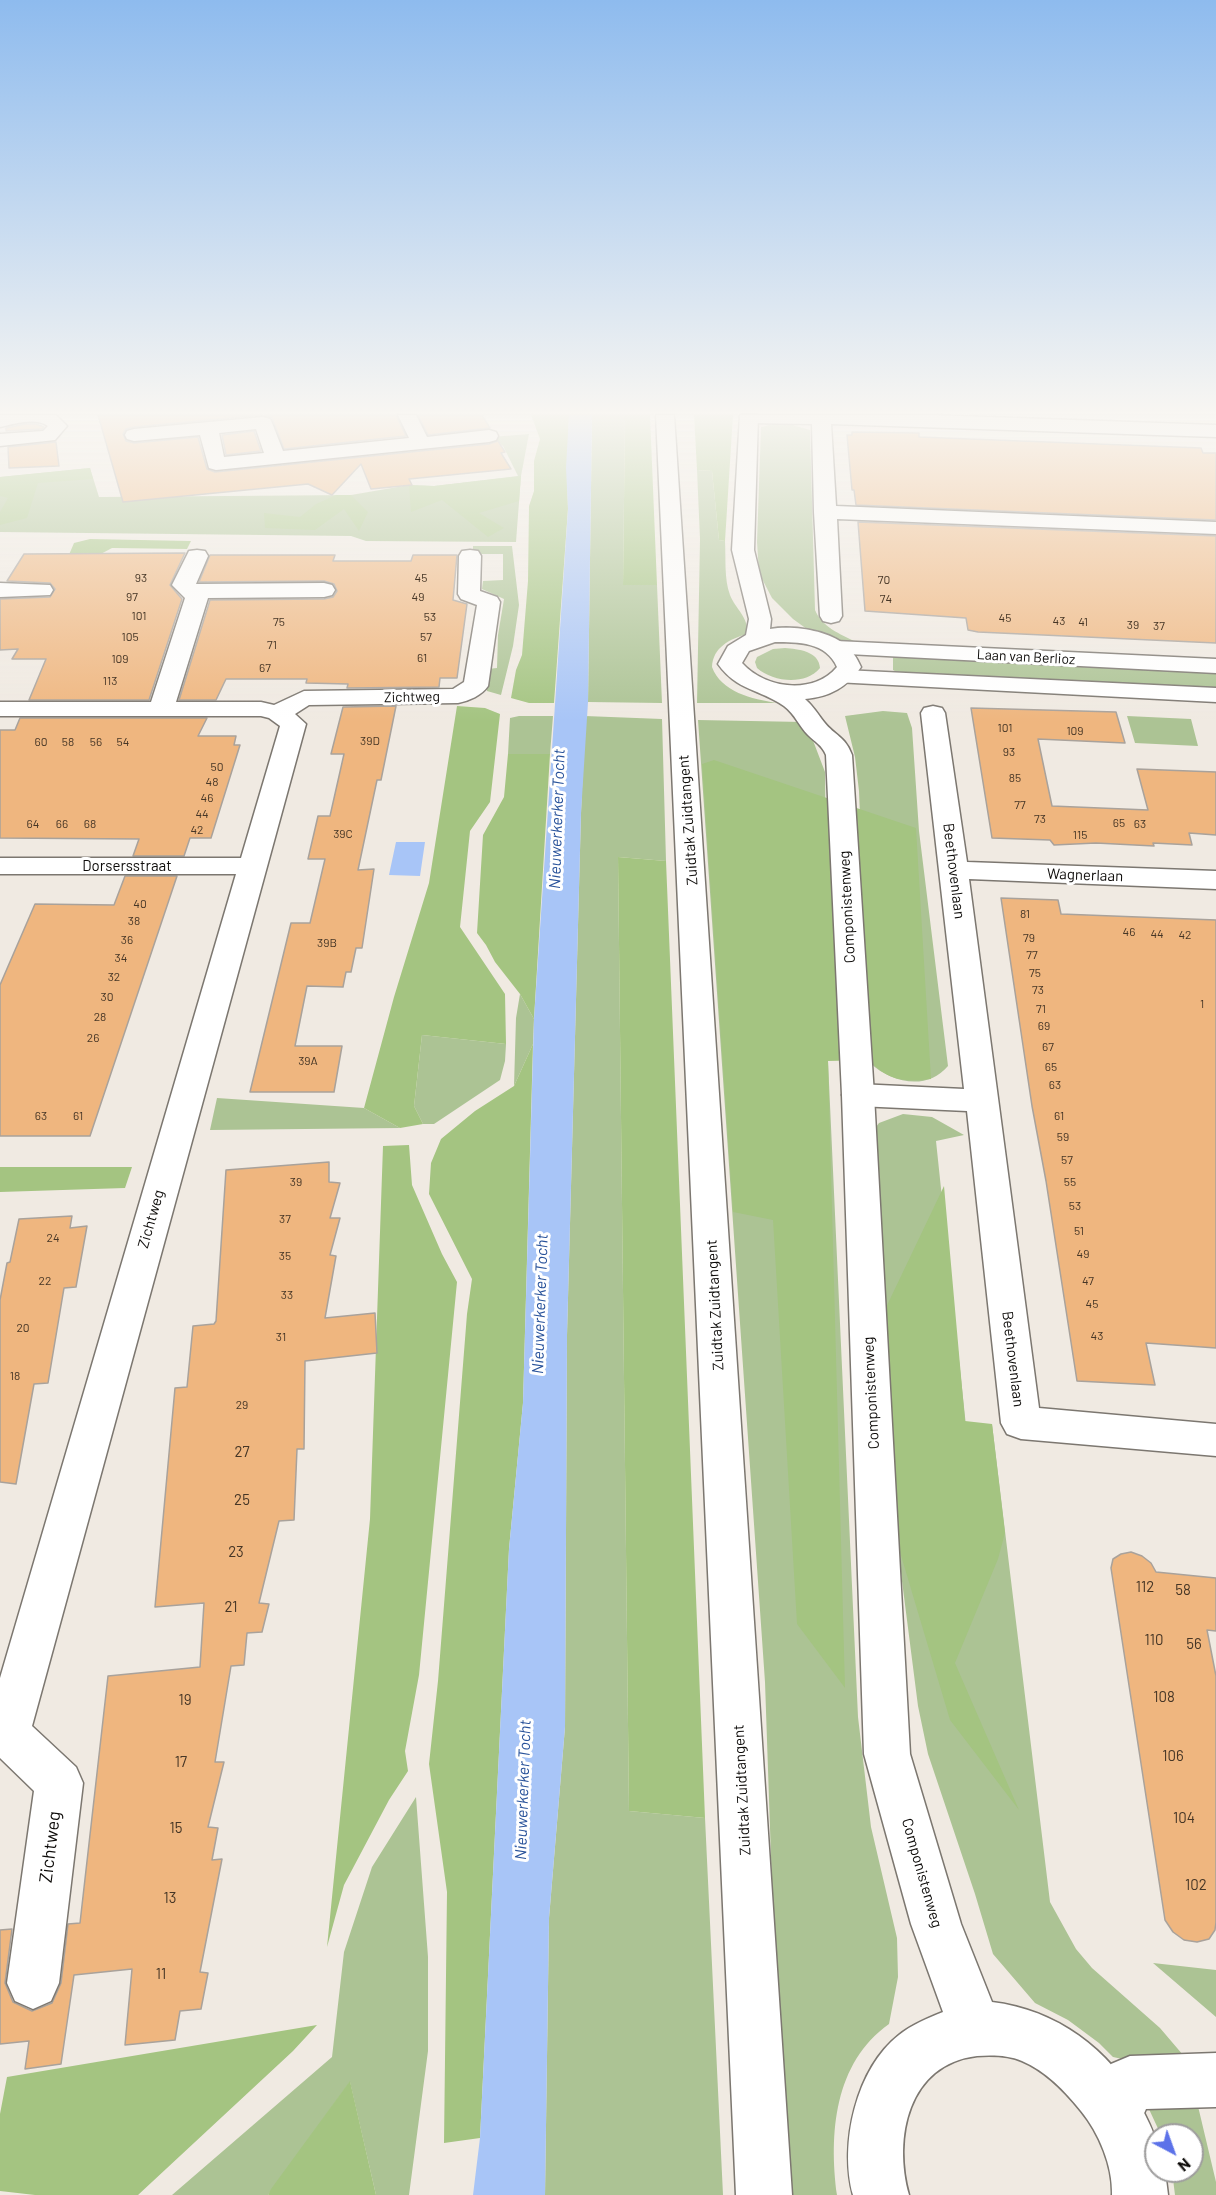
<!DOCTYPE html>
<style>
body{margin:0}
#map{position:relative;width:1216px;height:2195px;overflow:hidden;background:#f0eae2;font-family:Barlow,sans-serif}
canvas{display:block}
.north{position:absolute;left:1144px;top:2123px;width:60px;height:60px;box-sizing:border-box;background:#fff;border:2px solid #9e9d9d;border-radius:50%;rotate:139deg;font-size:16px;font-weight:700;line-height:24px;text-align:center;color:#0d0b09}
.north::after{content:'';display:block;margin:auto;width:21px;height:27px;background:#5c72e9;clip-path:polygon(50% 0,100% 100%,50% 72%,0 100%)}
</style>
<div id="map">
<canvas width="1216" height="2195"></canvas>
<div class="north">N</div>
</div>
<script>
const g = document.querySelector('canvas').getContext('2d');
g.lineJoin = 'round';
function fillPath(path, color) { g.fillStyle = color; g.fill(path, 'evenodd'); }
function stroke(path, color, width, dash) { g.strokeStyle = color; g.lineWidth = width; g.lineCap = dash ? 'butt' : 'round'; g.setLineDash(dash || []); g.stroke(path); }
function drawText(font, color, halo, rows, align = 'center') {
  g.font = font + ' Barlow,sans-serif'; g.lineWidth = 6; g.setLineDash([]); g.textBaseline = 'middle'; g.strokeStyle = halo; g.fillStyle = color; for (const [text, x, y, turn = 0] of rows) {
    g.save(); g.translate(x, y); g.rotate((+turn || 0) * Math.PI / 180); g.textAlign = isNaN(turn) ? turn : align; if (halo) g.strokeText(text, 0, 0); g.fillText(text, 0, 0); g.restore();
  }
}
fillPath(new Path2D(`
 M592 415H625L623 585H657L662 703 588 702Z
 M773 424 793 425 810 430 815 610C822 627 840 634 856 642H843L811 632 793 619 772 598 759 573 757 542 761 427Z
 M529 434 521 476 516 542 366 541 351 536 0 532V477L90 468 99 497 351 495 409 485 434 486 518 476 503 446 491 437Z
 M697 470 712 471 719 540 725 541C726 558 724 579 730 595 736 610 749 617 747 634 730 639 713 647 712 667 721 692 752 699 777 703H697L700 539Z
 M473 546H512L519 605 513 646 501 695 487 691V669L497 668 498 635 504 599 482 589 483 581 503 580V554H473Z
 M785 648C798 649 819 651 820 668 805 686 773 682 757 668L755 662 757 657 773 649Z
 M893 655 1216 670V690L904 676 893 670Z
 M883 711 907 713 912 728 919 831 948 1066C927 1091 892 1083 870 1063L859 791 855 757 845 716Z
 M519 716H553L550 754H508L510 718Z
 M585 716 662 719 666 861 618 857 629 1811 705 1818 723 2195H545L549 1918 565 1727 567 1335 581 813Z
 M1127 716 1191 719 1198 746 1135 743Z
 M698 720 803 722 809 730 825 772 828 1061 858 1717 871 1827 897 1938 898 1977 889 2024C834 2063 829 2134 837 2195H786L778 2062 765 1682Z
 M520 994 534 1019 533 1044 514 1086 516 1018Z
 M422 1035 506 1044 505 1061 500 1080 434 1124H423L414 1106Z
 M217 1098 364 1108 400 1128 210 1130Z
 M903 1114 932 1117 964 1135 936 1141 966 1426 992 1424 1050 1902 1076 1949 1092 1968 1160 2028 1189 2062 1127 2060 1113 2057 1099 2043 1068 2020 1035 2003 993 1954 975 1894 928 1754 918 1706 897 1542 873 1131 879 1123Z
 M416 1797 428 1957V2051L409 2195H376L350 2082 268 2195H172L332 2057 344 1952 372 1867Z
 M1153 1963 1216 1970V2017Z
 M1197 2102 1216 2182V2195H1175L1172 2171H1192V2135H1161L1148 2107Z`), '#acc394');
fillPath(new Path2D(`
 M531 415H569L567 468 568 509 554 703H529L511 698 516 670 522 655 528 581 529 506 534 491V461L540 439Z
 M625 415H650L657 585H623Z
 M694 415H733L725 541 719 540 712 471 697 470Z
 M90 468 93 479 38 483 27 518 0 525V512L8 498 0 496V477Z
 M521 476 519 501 479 513 504 528 488 537 442 500 411 512 409 485 434 486Z
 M336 495H351L368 512 359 531 344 509 315 530 265 528 264 513 300 517 316 504Z
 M90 539 191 541 187 549 112 548 97 556 68 557 74 543Z
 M457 706 485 708 500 714 490 802 470 831 460 927 505 994 506 1044 422 1035 414 1106 423 1124 400 1128 364 1108 394 997 429 883Z
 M508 754H550L534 1019 520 994 495 962 486 945 477 933 483 835 504 797Z
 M714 760 916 828 931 1079C904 1082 888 1081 869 1060L828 1061 845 1688 797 1624 773 1220 733 1212 702 764Z
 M618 857 666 861 705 1818 629 1811Z
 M533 1044 523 1403 509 1549 480 2138 444 2143 447 1892 429 1764 438 1681 467 1314 472 1279 429 1194 431 1163 441 1139 475 1111 514 1086Z
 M409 1145 412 1185 442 1254 457 1282 419 1675 405 1751 408 1771 389 1800 344 1885 327 1947 370 1519 383 1146Z
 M0 1167H132L125 1188 0 1192Z
 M944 1186 965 1421 992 1424 1005 1533 998 1559 955 1663 1019 1810 950 1720 897 1542 880 1320Z
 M317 2025 293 2051 138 2195H35L0 2191V2114L7 2077Z
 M350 2081 376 2195H268L271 2189Z`), '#a4c481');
fillPath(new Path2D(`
 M569 415H592L588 702 581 813 567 1335 565 1727 549 1918 545 2195H473L480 2138 509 1549 523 1403 534 1019 568 509 566 468Z
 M396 842H425L420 876 389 875Z`), '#a8c5f7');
const building = new Path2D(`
 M98 415H262L134 427 126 429 123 434 126 441 134 443 198 437 207 469 215 472 489 444 498 441 505 452 501 453 511 469 409 479 412 485 371 489 361 464 332 495 308 484 123 502Z
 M264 415H396L406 436 284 449 272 418Z
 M418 415H482L490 428 428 435Z
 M25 424H36L44 427 42 429 6 431V428Z
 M254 431 261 451 226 455 222 435Z
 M852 432 919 433V437L1201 448 1203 453H1216V520L856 505 854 490H852L847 435H852Z
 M56 442 59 466 9 468 8 447Z
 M858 522 1216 536V643L978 632 968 630 966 618 865 611Z
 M185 553 170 585 182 599 149 700H29L46 659H12L18 649 0 650V599L50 597 55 589 50 583 7 581 24 554Z
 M210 555H335L333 561H411L413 555H457L453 600 467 604 457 678H440L439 687 347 688 348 684 306 683 307 679H226L216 700H179L210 600 324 599 333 597 337 591 334 584 324 581 199 582Z
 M396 706 381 780H377L358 870 374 869 362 948H356L351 972H346L343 987 307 986 295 1046H342L334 1092H250L291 923H310L325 859H308L318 816H330L344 754H331L343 707Z
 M971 708 1116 712 1125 743 1038 739 1052 806 1148 810 1137 769 1216 772V835L1189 833 1192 845 1153 843 1154 846 1096 843 1054 845 1050 840 992 838Z
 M20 718H207L198 736H236L234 745H240L211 838H190L184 856H133L139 839 0 838V730H15Z
 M125 876H177L90 1136H0V985L35 904 114 905Z
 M1001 898 1058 900 1061 914 1216 920V1348L1146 1343 1155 1385 1077 1381 1046 1181 1032 1106Z
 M329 1162V1182L340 1183 330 1218H340L330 1255 336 1256 325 1318 375 1313 377 1353 305 1361 304 1449H297L294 1520 279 1521 259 1603 269 1604 262 1632 247 1633 244 1665 231 1666 215 1762H224L208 1827 218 1828 212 1860 222 1859 200 1972 208 1973 201 2009 180 2011 175 2040 125 2045 132 1969 74 1975 61 2064 25 2069 29 2041 0 2044V1930L12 1929 5 1983 13 2002 32 2011 52 2003 61 1983 68 1924 80 1923 108 1676 200 1667 204 1603 155 1607 175 1388 187 1387 193 1326 214 1324 216 1321 226 1170Z
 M72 1216 70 1228 87 1226 76 1287 64 1288 48 1383 34 1384 16 1484 0 1482V1300L7 1263 10 1262 19 1219Z
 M1131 1552 1142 1556 1151 1563 1156 1572 1216 1578V1631L1207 1630 1216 1676V1922L1215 1930 1209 1939 1197 1942 1184 1940 1173 1932 1165 1920 1111 1568 1113 1559 1121 1554Z`);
fillPath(building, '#efb67f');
stroke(building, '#a9a29b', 1.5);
const minor = new Path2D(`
 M0 415H56L67 426 55 440 0 446V434L43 431 48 426C34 417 15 424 0 427Z
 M398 415H416L427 437 489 430 496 432 498 436 496 440 489 442 216 470 209 468 200 435 134 441 127 439 125 435 127 431 134 429 263 417 270 419 272 423 283 451 409 438ZM256 429 264 453 224 457 219 433Z
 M656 415H674L792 2195H736Z
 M741 415H931L1216 425V437L831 424 836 506 1216 522V534L837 519 842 616 839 621 831 623 823 621 820 616 814 512 812 424 749 423 742 421 740 417Z
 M197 550 205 551 208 556 196 584 324 583 332 585 335 590 332 595 324 597 208 598 176 702H261L274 705 304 691 453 689 464 682 477 605 461 599 458 594 459 556 462 551 470 550 478 551 481 556 480 591 497 597 500 602 488 686C482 695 469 701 458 703L309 705 295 714 306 724 32 1726 76 1767 83 1783 59 1983 51 2001 33 2009 15 2001 7 1983 34 1791 0 1758V1678L236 874H0V858H241L280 726 269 718 261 716H0V702H151L185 598 172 585 189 551Z
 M0 583 50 585 53 590 50 595 0 597Z
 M836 641 1216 659V673L828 653 824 648 828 643Z
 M844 670 1216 688V702L835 682 832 677 835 672Z
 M933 706 942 708 945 713 967 862 1216 871V889L969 879 1039 1408 1216 1424V1456L1021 1439 1007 1434 1001 1423 967 1111 858 1106 846 1103 842 1095 846 1087 858 1084 964 1089 921 713 924 708Z
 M1216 2053V2107L1146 2109 1136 2131 1117 2139 1098 2131 1090 2112 1111 2064 1130 2056Z`);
const major = new Path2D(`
 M740 415H758L754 550 771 619 770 629C792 625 827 630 844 644 852 650 857 658 861 667 847 687 830 697 805 699 813 706 817 713 824 722 835 736 845 736 852 755L874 1095 910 1754 961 1924 992 2002C1057 2010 1109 2049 1140 2105 1146 2117 1154 2131 1156 2143 1157 2152 1156 2162 1156 2171H1165L1168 2195H1112C1113 2166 1099 2133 1081 2111 1065 2091 1046 2071 1022 2061 1008 2055 992 2055 977 2056 908 2064 893 2138 909 2195H853C839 2144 856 2069 899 2035 911 2025 928 2018 943 2012L911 1924 864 1754 842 1095 826 755C822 745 815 742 808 735 799 726 795 714 784 706 760 689 737 691 718 664L728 646 746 635 749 619 732 550ZM775 642C798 642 826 642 837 667 814 695 765 689 742 663L749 651Z`);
stroke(minor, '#7c7770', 3);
stroke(major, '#7c7770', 3);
fillPath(minor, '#fff');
fillPath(major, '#fff');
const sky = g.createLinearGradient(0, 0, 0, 722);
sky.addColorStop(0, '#8ebbee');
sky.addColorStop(0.57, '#f8f6f2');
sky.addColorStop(1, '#f8f6f200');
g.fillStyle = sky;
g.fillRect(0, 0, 1216, 722);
drawText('12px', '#463626', null, [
 ["93",141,578],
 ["45",421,578],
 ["70",884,580],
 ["97",132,597],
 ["49",418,597],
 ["74",886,599],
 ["101",139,616],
 ["53",430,617],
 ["45",1005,618],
 ["43",1059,621],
 ["75",279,622],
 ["41",1083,622],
 ["39",1133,625],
 ["37",1159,626],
 ["105",130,637],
 ["57",426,637],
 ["71",272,645],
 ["61",422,658],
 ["109",120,659],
 ["67",265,668],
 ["113",110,681],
 ["101",1005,728],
 ["109",1075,731],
 ["39D",370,741],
 ["60",41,742],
 ["58",68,742],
 ["56",96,742],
 ["54",123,742],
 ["93",1009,752],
 ["50",217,767],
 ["85",1015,778],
 ["48",212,782],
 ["46",207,798],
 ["77",1020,805],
 ["44",202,814],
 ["73",1040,819],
 ["65",1119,823],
 ["64",33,824],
 ["66",62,824],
 ["68",90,824],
 ["63",1140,824],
 ["42",197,830],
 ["39C",343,834],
 ["115",1080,835],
 ["40",140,904],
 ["81",1025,914],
 ["38",134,921],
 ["46",1129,932],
 ["44",1157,934],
 ["42",1185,935],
 ["79",1029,938],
 ["36",127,940],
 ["39B",327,943],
 ["77",1032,955],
 ["34",121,958],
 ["75",1035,973],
 ["32",114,977],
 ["73",1038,990],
 ["30",107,997],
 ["1",1202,1004],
 ["71",1041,1009],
 ["28",100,1017],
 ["69",1044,1026],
 ["26",93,1038],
 ["67",1048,1047],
 ["39A",308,1061],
 ["65",1051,1067],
 ["63",1055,1085],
 ["63",41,1116],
 ["61",78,1116],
 ["61",1059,1116],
 ["59",1063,1137],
 ["57",1067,1160],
 ["39",296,1182],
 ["55",1070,1182],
 ["53",1075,1206],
 ["37",285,1219],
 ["51",1079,1231],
 ["24",53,1238],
 ["49",1083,1254],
 ["35",285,1256],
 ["22",45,1281],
 ["47",1088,1281],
 ["33",287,1295],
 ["45",1092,1304],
 ["20",23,1328],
 ["43",1097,1336],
 ["31",281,1337],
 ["18",15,1376],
 ["29",242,1405]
]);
drawText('14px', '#0d0b09', '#fff', [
 ["Laan van Berlioz",1026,657,3],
 ["Zichtweg",412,697,-1]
]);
drawText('15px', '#0d0b09', '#fff', [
 ["Zuidtak Zuidtangent",688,820,-94],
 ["Dorsersstraat",127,866],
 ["Beethovenlaan",954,871,83],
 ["Wagnerlaan",1085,875,2],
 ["Componistenweg",847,907,-93],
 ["Zichtweg",151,1219,-74],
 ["Zuidtak Zuidtangent",715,1305,-93],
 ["Beethovenlaan",1013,1359,83],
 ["Componistenweg",871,1393,-93],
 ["Zuidtak Zuidtangent",742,1790,-93],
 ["Componistenweg",922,1873,74]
]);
drawText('15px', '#463626', null, [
 ["27",242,1452],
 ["25",242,1500],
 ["23",236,1552],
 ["112",1145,1587],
 ["58",1183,1590],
 ["21",231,1607],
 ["110",1154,1640],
 ["56",1194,1644],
 ["108",1164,1697],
 ["19",185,1700],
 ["106",1173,1756],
 ["17",181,1762],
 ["104",1184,1818],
 ["15",176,1828],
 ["102",1196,1885],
 ["13",170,1898],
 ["11",161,1974]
]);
drawText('italic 16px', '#28529a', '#fff', [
 ["Nieuwerkerker Tocht",557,819,-88],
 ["Nieuwerkerker Tocht",540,1304,-88],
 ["Nieuwerkerker Tocht",523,1790,-88]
]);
drawText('18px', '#0d0b09', '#fff', [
 ["Zichtweg",50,1847,-83]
]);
</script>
